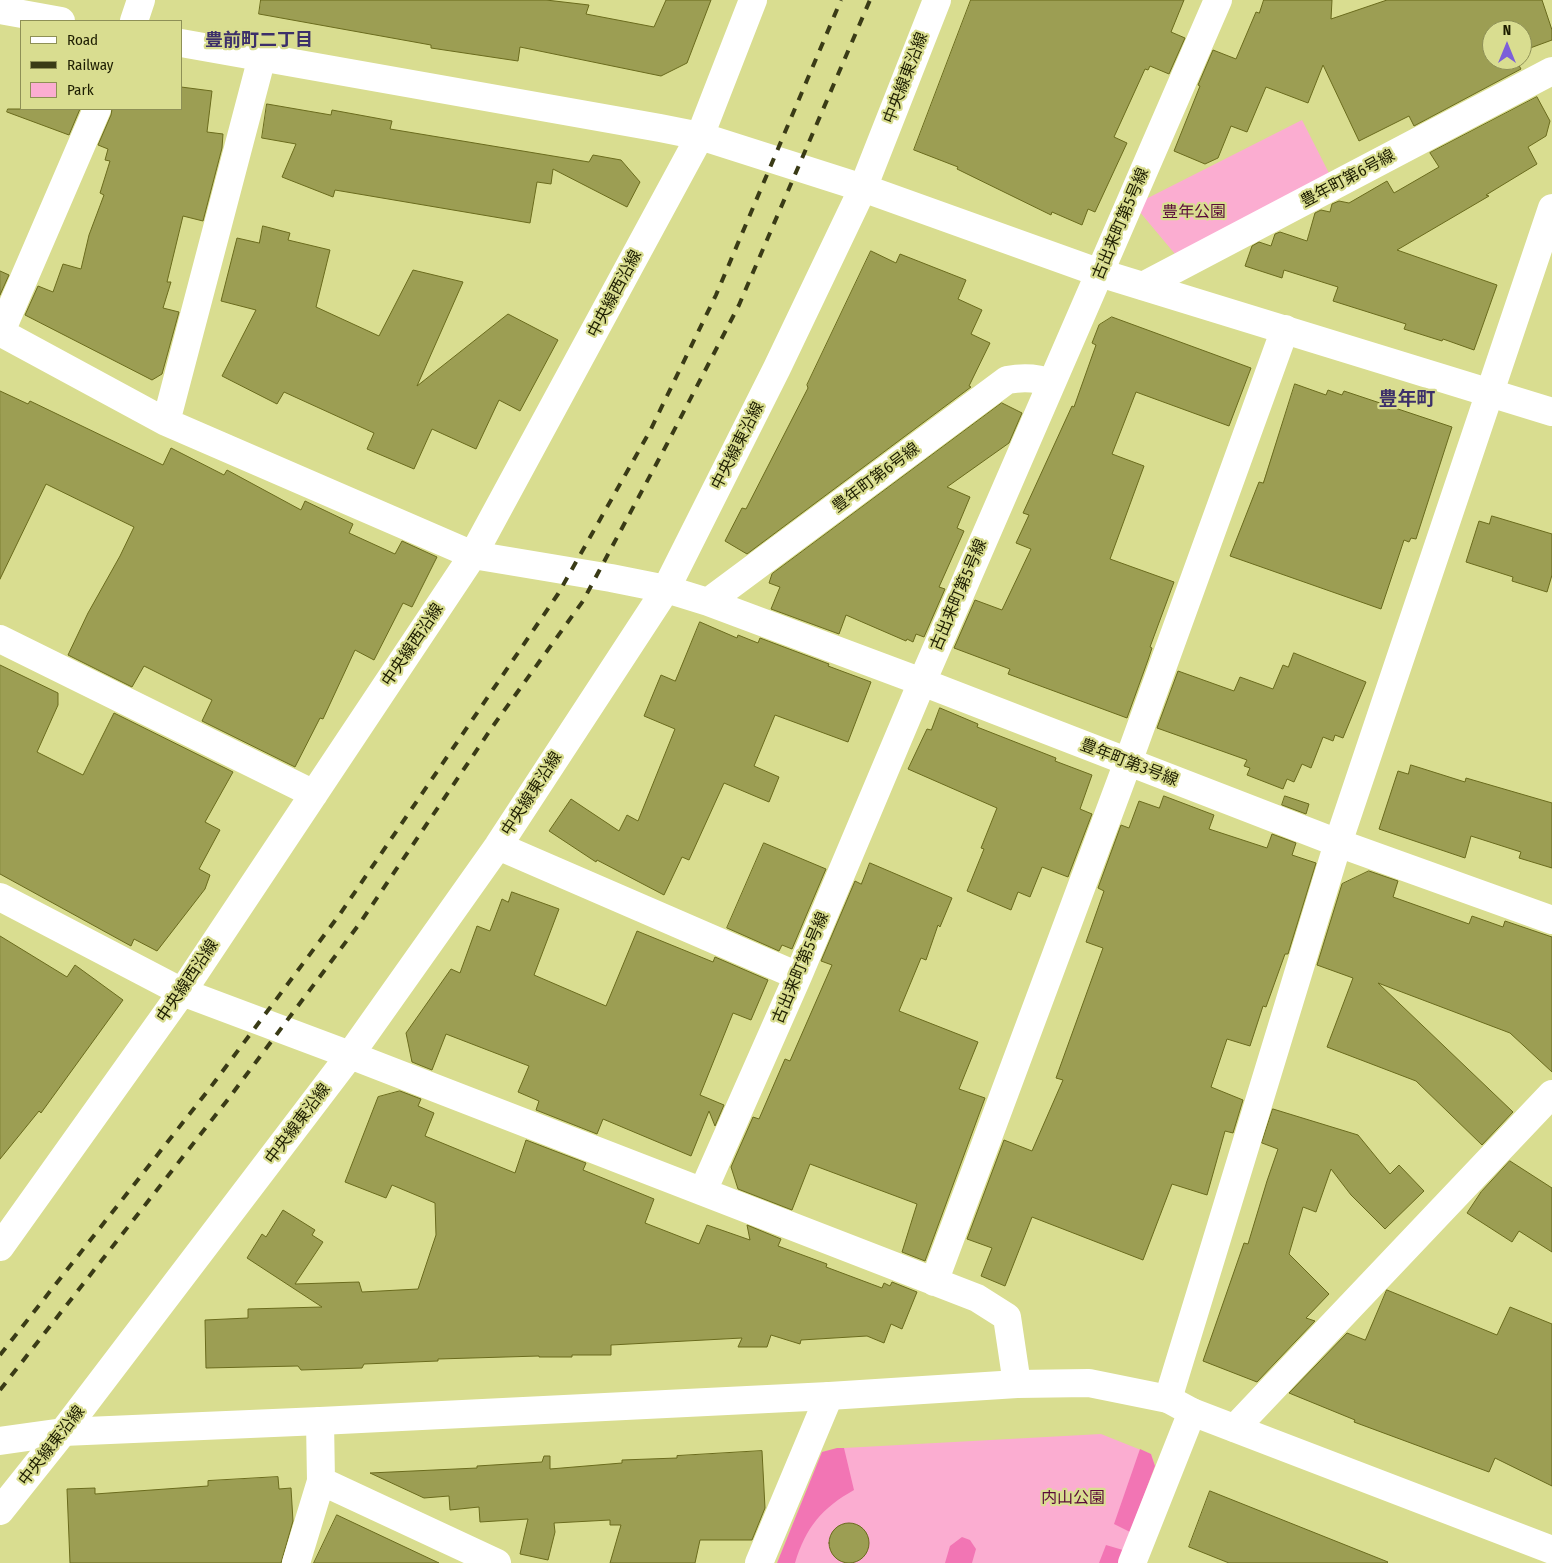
<!DOCTYPE html>
<meta charset="utf-8">
<style>
body{margin:0}
#map{position:relative;width:1552px;height:1563px;overflow:hidden;background:#d9dd90;font-family:"Fira Sans Condensed",sans-serif}
canvas{display:block}
.legend{position:absolute;left:20px;top:20px;width:162px;height:90px;box-sizing:border-box;background:#d9dd90;border:1px solid #8e9056;margin:0;padding:6px 9px;list-style:none;font-size:15px;color:#1d1d00}
.legend li{display:flex;align-items:center;gap:10px;height:25px}
.legend b{width:25px;border:1px solid #8e9056}
.north{position:absolute;left:1482px;top:20px;width:50px;height:50px;box-sizing:border-box;background:#d9dd90;border:1px solid #8e9056;border-radius:50%;rotate:0deg;font-size:14px;font-weight:700;line-height:20px;text-align:center;color:#1d1d00}
.north::after{content:'';display:block;margin:auto;width:18px;height:22px;background:#7c5fd9;clip-path:polygon(50% 0,100% 100%,50% 72%,0 100%)}
</style>
<div id="map">
<canvas width="1552" height="1563"></canvas>
<ul class="legend">
<li><b style="height:6px;background:#fff"></b>Road</li>
<li><b style="height:6px;background:#3a3b16"></b>Railway</li>
<li><b style="height:14px;background:#fbadd1"></b>Park</li>
</ul>
<div class="north">N</div>
</div>
<script>
const g = document.querySelector('canvas').getContext('2d');
g.lineJoin = 'round';
function fillPath(path, color) { g.fillStyle = color; g.fill(path, 'evenodd'); }
function stroke(path, color, width, dash) { g.strokeStyle = color; g.lineWidth = width; g.lineCap = dash ? 'butt' : 'round'; g.setLineDash(dash || []); g.stroke(path); }
function drawText(font, color, halo, rows, align = 'center') {
  g.font = font + ' "Fira Sans Condensed","Noto Sans JP",sans-serif'; g.lineWidth = 4.5; g.setLineDash([]); g.textBaseline = 'middle'; g.strokeStyle = halo; g.fillStyle = color; for (const [text, x, y, turn = 0] of rows) {
    g.save(); g.translate(x, y); g.rotate((+turn || 0) * Math.PI / 180); g.textAlign = isNaN(turn) ? turn : align; if (halo) g.strokeText(text, 0, 0); g.fillText(text, 0, 0); g.restore();
  }
}
fillPath(new Path2D(`
 M1302 120 1333 181 1180 260 1134 205Z
 M1101 1434 1151 1454 1155 1466 1118 1563H777L822 1452 844 1448Z`), '#fbadd1');
fillPath(new Path2D(`
 M837 1448H844L854 1490C822 1508 806 1527 795 1563H777L822 1452Z
 M1140 1449 1151 1454 1155 1466 1130 1532 1114 1524Z
 M962 1537 970 1540 976 1549 972 1563H945L950 1546Z
 M1106 1545 1123 1550 1118 1563H1099Z`), '#f275b4');
const building = new Path2D(`
 M261 0H546L589 5 586 14 654 27 666 0H711L687 63 661 76 520 47 518 61 431 48V45L259 14Z
 M971 0H1184L1171 32 1185 38 1169 74 1150 66 1148 70 1145 69 1114 137 1127 143 1095 212 1088 209 1082 225 1052 212 1051 215 957 169 958 167 914 150Z
 M1264 0H1332L1331 19 1387 0H1542L1552 30V40L1522 51V30H1492V60H1516L1521 69 1414 126 1409 116 1359 141 1323 65 1308 103 1266 87 1247 132 1231 126 1218 158 1205 164 1174 151 1200 86 1198 85 1213 50 1236 59 1256 12 1259 13Z
 M181 87 212 91 207 132 223 134 222 148 203 221 183 216 167 282H171L163 308 179 312 162 374 152 380 25 315 38 286 53 292 63 264 81 269 89 235 104 195 100 193 110 161 105 160 108 149 98 145 111 115 112 109H181Z
 M1537 97 1550 121 1546 136 1528 147 1537 164 1486 195 1489 196 1397 250 1497 285 1474 350 1443 339 1442 341 1404 329 1406 324 1333 301 1338 287 1284 270 1282 278 1245 266 1252 246 1259 242 1271 246 1275 234 1280 232 1307 241 1315 213 1321 210 1330 212 1332 204 1339 201 1349 203 1387 181 1394 193 1439 167 1430 153Z
 M267 104 331 115 332 110 392 121 390 129 589 162 593 155 621 160 640 182 627 207 553 169 551 184 537 182 530 223 335 190 333 197 282 177 296 144 262 138Z
 M8 109H80L69 135 7 112Z
 M263 226 290 233 288 240 330 250 316 307 379 336 413 270 463 282 417 386 508 314 558 340 520 411 499 400 476 449 432 429 414 469 367 449 374 433 284 392 277 404 222 376 256 310 221 301 237 238 259 243Z
 M871 251 896 263 900 254 966 280 958 299 982 310 971 334 990 343 969 386 971 387 747 554 725 541 742 508 746 509 808 388 807 385Z
 M0 271 9 275 0 295Z
 M1112 317 1251 368 1229 426 1136 392 1112 454 1144 466 1110 559 1174 582 1150 647 1152 648 1148 660 1127 718 1008 674 1010 669 954 648 975 600 1002 610 1031 549 1016 543 1029 515 1023 513 1072 406 1074 407 1096 345 1092 343 1099 325Z
 M1295 384 1326 395 1328 390 1342 395 1344 391 1452 427 1416 539 1411 538 1409 542 1404 540 1381 609 1230 556 1259 482 1263 483Z
 M0 391 28 404 30 401 163 465 171 448 224 475 227 470 301 510 305 501 353 524 349 533 395 554 402 541 437 557 412 607 403 603 374 660 355 650 323 719 320 718 295 767 202 721 212 700 144 666 132 687 68 655 88 613 120 556 134 527 46 484 0 579Z
 M1002 403 1022 413 1009 443 947 487 970 497 957 528 964 531 939 587 945 589 924 637 916 634 913 642 907 639 906 641 846 615 839 634 771 609 780 587 769 583 772 574Z
 M1492 516 1552 534V575L1547 592 1512 581 1513 577 1466 562 1479 521 1489 524Z
 M700 622 737 638 738 635 758 643 760 638 829 664 828 666 871 682 848 742 775 715 754 766 779 777 769 802 724 783 689 860 682 857 664 895 597 860 596 862 549 831 571 799 619 831 627 815 638 821 675 729 644 716 661 675 675 681Z
 M1294 653 1366 682 1343 738 1335 735 1333 741 1323 737 1311 768 1302 764 1294 782 1287 779 1283 789 1247 775 1250 768 1244 766 1247 760 1157 728 1178 671 1234 691 1240 677 1273 689 1283 665 1288 667Z
 M0 665 58 693V705L37 752 83 775 114 713 233 772 205 822 220 830 199 869 210 875 205 889 157 951 134 939 131 946 0 874Z
 M940 708 978 724 977 727 1056 758 1055 761 1092 775 1080 809 1092 814 1068 877 1042 867 1030 897 1018 892 1011 910 967 891 984 849 981 848 997 808 908 769 927 729 931 730Z
 M1411 765 1465 782 1466 778 1552 803V868L1519 858 1521 852 1471 836 1465 858 1379 829 1398 771 1408 774Z
 M1164 796 1214 815 1209 829 1267 848 1272 834 1296 843 1292 855 1316 863 1288 954H1285L1266 1007 1263 1006 1250 1046 1227 1039 1211 1087 1243 1100 1233 1133 1225 1131 1207 1195 1172 1184 1143 1260 1032 1217 1005 1286 981 1276 992 1248 967 1239 1004 1140 1032 1151 1063 1080 1056 1078 1103 948 1086 942 1104 891 1098 888 1121 825 1129 828 1139 801 1159 808Z
 M1285 796 1309 804 1306 814 1282 805Z
 M764 843 826 869 792 949 782 945 779 951 727 928Z
 M870 863 952 898 940 927 938 925 926 960 921 958 899 1011 978 1042 959 1089 985 1098 925 1261 902 1252 917 1204 810 1164 792 1210 738 1189 731 1167 753 1117 759 1119 785 1059 790 1061 832 965 821 961 855 881 861 884Z
 M1369 871 1398 881 1393 897 1469 924 1472 916 1503 927 1505 921 1552 937V1072L1510 1033 1378 983 1513 1112 1482 1145 1416 1081 1327 1047 1353 978 1317 965 1342 884Z
 M512 892 559 909 534 975 606 1006 637 931 713 962 715 957 768 980 751 1020 733 1013 700 1095 724 1105 715 1126 709 1111 691 1156 603 1119 597 1134 536 1110 539 1101 518 1092 529 1066 446 1034 432 1070 412 1062 406 1033 451 969 460 973 477 926 490 931 502 899 508 902Z
 M0 936 67 977 75 965 123 1000 41 1113 39 1111 0 1159Z
 M400 1091 421 1099 418 1106 434 1113 425 1136 515 1173 526 1140 586 1163 583 1170 654 1199 645 1223 699 1244 707 1225 750 1240 747 1225 781 1239 778 1246 827 1264 826 1267 882 1288 884 1283 890 1286 892 1282 917 1292 902 1329 891 1324 884 1343 867 1336 801 1340 800 1344 771 1335 767 1347H738L742 1338 611 1345V1355H572V1357H539V1356L438 1359V1361L364 1364 362 1368 301 1370 298 1366 206 1368 205 1320 248 1318V1309L322 1307 247 1258 262 1234 266 1237 283 1210 315 1230 312 1235 323 1242 295 1284 359 1282 362 1292 418 1289 436 1235 435 1203 392 1185 386 1198 345 1182 378 1097Z
 M1273 1109 1358 1135 1390 1174 1399 1165 1424 1191 1385 1229 1351 1195 1331 1169 1316 1212 1303 1207 1289 1254 1329 1294 1306 1318 1315 1321 1257 1382 1203 1361 1244 1243 1248 1244 1267 1181 1278 1149 1262 1143Z
 M1510 1161 1552 1188V1252L1519 1231 1512 1242 1467 1213 1481 1192Z
 M1387 1290 1497 1335 1510 1307 1552 1324V1486L1495 1458 1489 1472 1354 1422 1355 1420 1289 1393 1347 1333 1365 1340Z
 M762 1451 765 1508 752 1540H700L695 1563H610L621 1525H610V1520L554 1523 555 1532 548 1560 520 1554 528 1519 480 1522 479 1507 450 1510 449 1496 424 1498 370 1473 477 1468V1466L542 1462 544 1456H550V1469L622 1463V1460L677 1458V1456Z
 M278 1477 279 1489 291 1488 293 1521 281 1563H70L67 1489 95 1488V1494L208 1486V1481Z
 M1210 1491 1388 1562 1387 1563H1229L1189 1547Z
 M337 1515 439 1563H314Z
 M829 1543a20 20 0 1 1 40 0a20 20 0 1 1-40 0Z`);
fillPath(building, '#9c9e53');
stroke(building, '#6a6b1d', 1);
stroke(new Path2D(`
 M134 21 141 0
 M1143 286 1552 71
 M0 332 166 422 473 555 611 578 666 589 708 602 922 682 1338 843 1552 920
 M0 334 97 109
 M166 422 262 57
 M708 602 1007 380C1023 377 1036 377 1051 383
 M0 639 314 794
 M498 846 798 976
 M0 897 182 992 350 1055 977 1298 1007 1317 1017 1384
 M703 1191 798 976 922 682 1218 0
 M0 1247 182 992 473 555 700 136 753 0
 M934 1282 1128 762 1285 329
 M1168 1399 1338 843 1552 208
 M1235 1428 1552 1094
 M321 1481 497 1563
 M0 1511 63 1432 350 1055 498 846 666 589 777 368 863 188 937 0
 M296 1563 321 1481 320 1421
 M759 1563 829 1396
 M1132 1563 1192 1412`), '#fff', 28);
stroke(new Path2D(`
 M0 10 61 21
 M181 43 660 128 700 136 863 188 1100 273 1552 412
 M0 1441 63 1432 320 1421 829 1396 1017 1384 1089 1383 1168 1399 1192 1412 1552 1550`), '#fff', 28);
stroke(new Path2D(`
 M0 1355 210 1088 340 914 558 594 650 431 716 295 841 0
 M0 1390 229 1098 360 923 493 726 583 601 667 444 739 305 870 0`), '#3a3b16', 4, [9, 9]);
drawText('16px', '#1d1d00', '#d9dd90', [
 ["中央線東沿線",906,78,-69],
 ["豊年町第6号線",1348,179,-28],
 ["古出来町第5号線",1121,224,-67],
 ["中央線西沿線",615,294,-62],
 ["中央線東沿線",738,446,-63],
 ["豊年町第6号線",876,478,-37],
 ["古出来町第5号線",959,595,-67],
 ["中央線西沿線",413,645,-56],
 ["豊年町第3号線",1129,763,21],
 ["中央線東沿線",532,794,-57],
 ["古出来町第5号線",801,968,-67],
 ["中央線西沿線",188,981,-56],
 ["中央線東沿線",298,1124,-53],
 ["中央線東沿線",52,1446,-52]
]);
drawText('16px', '#590a39', '#d9dd90', [
 ["豊年公園",1194,213],
 ["内山公園",1073,1499]
]);
drawText('bold 18px', '#3c2f6a', '#d9dd90', [
 ["豊前町二丁目",259,41]
]);
drawText('bold 19px', '#3c2f6a', '#d9dd90', [
 ["豊年町",1407,400]
]);
</script>
